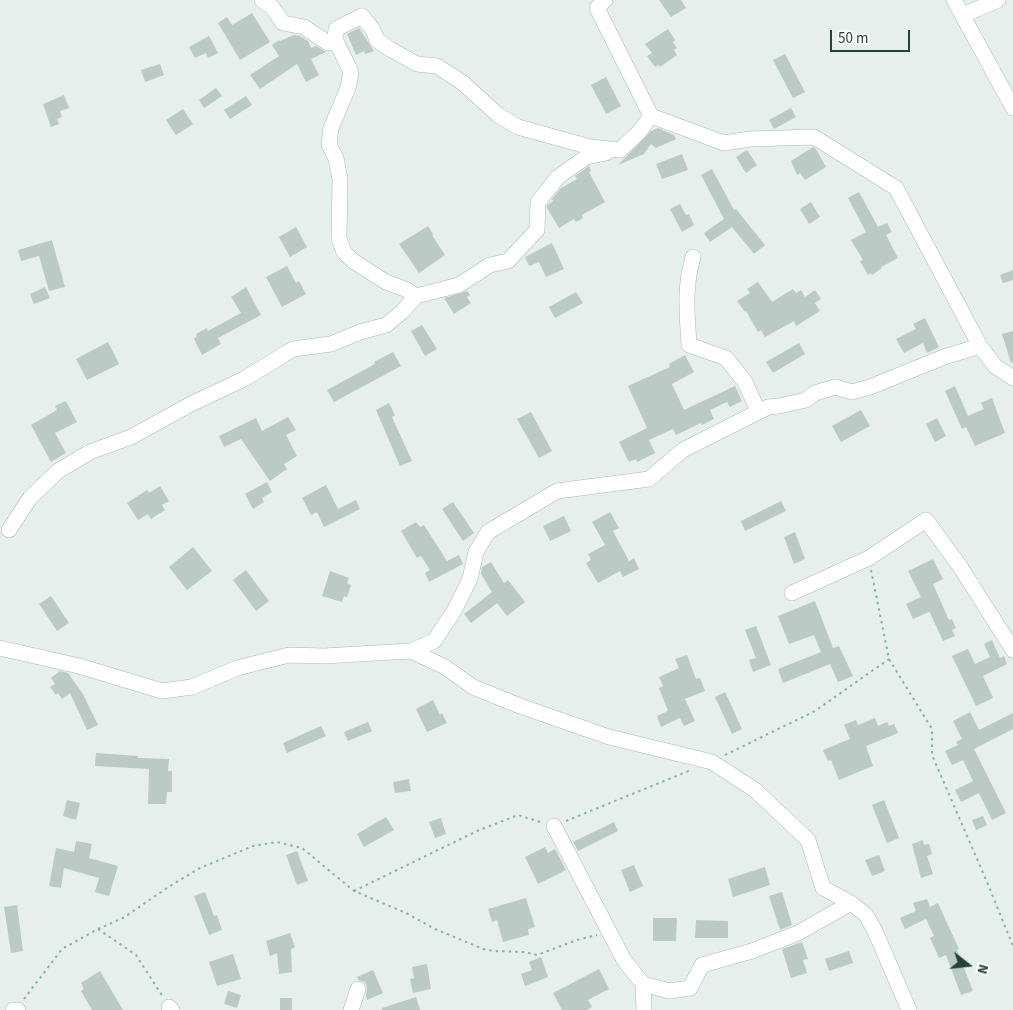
<!DOCTYPE html>
<style>
body{margin:0}
#map{position:relative;width:1013px;height:1010px;overflow:hidden;background:#e6efeb;font-family:"Source Sans 3",sans-serif}
canvas{display:block}
.north{position:absolute;left:943px;top:940px;width:50px;height:50px;-webkit-text-stroke:4px #f7fbf9;paint-order:stroke;rotate:106deg;font-size:14px;font-weight:700;line-height:20px;text-align:center;color:#24423a}
.north::after{content:'';display:block;margin:auto;width:18px;height:22px;background:#24423a;clip-path:polygon(50% 0,100% 100%,50% 72%,0 100%)}
.scale{position:absolute;left:830px;top:30px;width:80px;height:22px;box-sizing:border-box;border:2px solid #24423a;border-top:0;padding-left:6px;font-size:15px;line-height:18px;white-space:nowrap;color:#24423a;-webkit-text-stroke:4px #f7fbf9;paint-order:stroke}
</style>
<div id="map">
<canvas width="1013" height="1010"></canvas>
<div class="north">N</div>
<div class="scale">50 m</div>
</div>
<script>
const g = document.querySelector('canvas').getContext('2d');
g.lineJoin = 'round';
function fillPath(path, color) { g.fillStyle = color; g.fill(path, 'evenodd'); }
function stroke(path, color, width, dash) { g.strokeStyle = color; g.lineWidth = width; g.lineCap = dash ? 'butt' : 'round'; g.setLineDash(dash || []); g.stroke(path); }
fillPath(new Path2D(`
 M659 0H681L686 8 671 17Z
 M252 13 270 42 240 60 218 23 227 17 232 25Z
 M359 28 374 51 365 54 364 51 356 55 347 34Z
 M668 29 675 40 673 42 677 48 674 50 677 55 660 67 659 65 655 67 647 56 652 53 645 44Z
 M294 35 300 36 308 41 311 48 316 46 326 52 311 59 319 75 306 82 297 64 260 89 250 75 279 56 272 45 279 40 280 41Z
 M209 36 218 53 208 58 206 53 195 58 189 47Z
 M785 54 805 92 793 98 773 60Z
 M160 64 164 75 145 82 141 70Z
 M606 77 621 106 606 114 591 85Z
 M216 88 222 96 204 108 199 100Z
 M64 95 69 108 60 111 62 117 57 119 59 124 51 127 43 104Z
 M246 96 252 105 230 119 224 110Z
 M791 108 796 117 774 129 769 120Z
 M183 109 193 124 176 135 166 120Z
 M658 128 674 135 676 139 656 148 651 144 644 154 618 165 651 131Z
 M813 147 816 149 826 167 805 180 800 173 797 175 791 161Z
 M747 150 757 165 746 173 736 157Z
 M682 154 688 170 662 179 656 164Z
 M589 166 591 171 589 172 605 202 582 215 583 218 576 222 574 219 559 228 547 208V205L553 201 552 199 561 188 577 179 575 176Z
 M712 169 734 210 736 209 765 245 754 254 732 227 710 242 704 233 724 219 701 175Z
 M859 192 878 227 887 223 892 232 886 235 898 258 881 267 882 268 872 275 871 273 868 275 860 261 863 260 851 240 866 232 848 198Z
 M811 202 820 217 809 224 800 209Z
 M680 204 686 215 689 214 694 225 682 232 670 209Z
 M428 226 433 234 432 235 445 255 419 273 399 244Z
 M296 227 307 247 290 257 279 237Z
 M52 240 65 287 49 291 39 256 21 261 18 250Z
 M552 243 564 269 546 277 539 262 529 266 525 257Z
 M287 266 296 283 299 281 306 294 282 307 266 277Z
 M1013 270V280L1003 283 1000 275Z
 M758 282 772 302 793 289 796 293 801 290 805 297 815 290 821 299 815 303 820 311 796 326 794 321 765 337 761 330 758 332 746 311 745 312 737 301 750 293 747 289Z
 M45 287 50 298 34 304 30 294Z
 M246 287 261 315 218 338 221 344 202 355 194 339 197 336 196 334 207 328 208 331 241 313 231 297Z
 M467 291 470 295 467 297 471 303 454 314 444 298Z
 M576 292 583 303 555 318 549 307Z
 M925 318 939 347 927 353 923 343 904 353 896 339 916 329 913 324Z
 M422 325 437 349 425 356 411 331Z
 M1013 331V362L1011 363 1002 334Z
 M108 342 119 364 87 380 76 359Z
 M799 343 805 354 773 373 766 362Z
 M393 352 401 366 334 402 327 390 375 364 374 362Z
 M685 355 694 372 672 384 684 410 735 386 742 401 730 407 727 402 710 410 714 419 702 425 701 423 676 435 673 429 649 440 655 453 637 462 636 459 629 462 619 442 647 428 628 386 670 367 669 364Z
 M955 386 968 416 984 409 981 403 992 398 1005 433 975 446 966 427 962 429 945 391Z
 M66 401 77 422 55 433 66 453 51 462 31 425 57 410 55 406Z
 M389 403 395 415 392 417 412 461 400 466 376 410Z
 M861 410 870 426 841 442 832 426Z
 M531 412 552 451 539 458 517 419Z
 M288 417 296 430 286 435 297 456 284 464 287 469 270 481 241 439 224 447 219 436 256 418 262 431Z
 M937 418 946 436 935 442 926 424Z
 M267 482 272 492 262 498 264 502 253 509 245 494Z
 M326 485 338 509 356 500 360 509 324 527 317 512 311 515 302 498Z
 M160 486 169 501 162 505 165 510 151 519 148 514 138 520 127 503 147 490 149 493Z
 M781 501 786 511 745 531 741 521Z
 M453 502 474 533 463 541 442 509Z
 M610 512 619 528 613 531 629 561 634 558 639 569 623 577 620 571 598 583 586 563 591 560 588 554 605 545 592 522Z
 M564 516 571 531 550 541 543 526Z
 M416 522 420 527 424 525 447 561 459 555 463 564 429 582 425 573 430 570 421 556 417 558 401 531Z
 M795 532 805 559 794 564 784 537Z
 M193 547 212 571 187 590 169 567Z
 M933 559 943 579 933 584 949 620 952 619 956 628 952 630 955 636 943 641 930 613 929 612 913 619 906 604 921 597 908 571Z
 M491 562 504 583 508 580 525 602 507 616 497 603 471 623 464 614 492 592 481 574 482 567Z
 M246 570 269 601 256 611 233 580Z
 M330 571 349 578 347 583 351 585 347 597 344 596 342 602 322 596Z
 M51 596 69 623 57 631 39 604Z
 M815 601 833 648 839 646 853 676 838 682 830 664 783 683 778 669 821 652 814 635 789 644 778 616Z
 M756 626 771 665 753 672 749 660 756 658 745 630Z
 M992 640 1000 658 1004 656 1007 664 983 676 993 698 976 706 952 656 968 649 975 664 990 657 984 644Z
 M687 655 696 679 700 678 705 691 685 699 695 721 684 726 680 718 661 727 657 716 668 711 659 688 663 686 659 677 679 668 675 659Z
 M60 671 68 673 83 694 98 725 87 730 70 693 62 699 58 693 56 695 50 687 55 684 51 678Z
 M725 692 742 729 732 734 715 697Z
 M433 700 440 715 442 713 447 723 427 732 416 709Z
 M970 712 979 730 1013 713V729L974 749 1006 813 992 820 979 793 961 802 955 790 973 781 963 760 952 765 945 751 958 745 956 742 962 739 953 721Z
 M875 718 878 726 887 722 889 726 894 724 898 733 866 746 873 766 839 780 831 760 828 761 823 750 850 739 844 725 856 720 858 725Z
 M368 722 372 731 348 741 344 732Z
 M321 726 326 736 287 753 283 743Z
 M96 753 138 756V758L169 759 168 771H172V792H167L166 804H148L149 769 95 766Z
 M409 779 411 791 395 793 393 782Z
 M67 800 80 803 76 820 63 816Z
 M884 800 899 838 887 843 872 805Z
 M983 816 987 825 976 830 972 820Z
 M386 817 394 830 364 847 357 834Z
 M441 818 446 834 435 838 429 822Z
 M614 822 618 831 578 851 573 842Z
 M923 840 924 845 929 844 932 854 927 856 933 874 921 878 912 844Z
 M76 841 92 844 89 858 118 866 109 896 95 892 99 878 64 868 61 888 49 886 56 848 74 852Z
 M545 847 548 853 555 849 566 870 538 884 525 857Z
 M297 851 308 881 297 885 286 855Z
 M879 855 885 871 872 876 865 860Z
 M634 865 643 886 630 892 621 870Z
 M765 867 770 885 733 897 728 879Z
 M205 892 214 916 217 915 222 930 209 935 194 896Z
 M782 892 792 925 780 930 769 896Z
 M526 898 535 927 528 929 529 935 503 942 497 920 492 922 488 909Z
 M927 899 930 907 938 903 959 949 957 950 973 991 961 995 946 955 939 958 930 938 934 936 926 919 905 929 900 918 916 911 913 903Z
 M17 905 23 951 11 953 4 907Z
 M653 918H677L676 941H653Z
 M696 920 728 921V938H695Z
 M290 933 295 947 291 949 292 972 279 974 277 953 270 956 266 941Z
 M802 942 808 959 803 960 807 973 791 978 782 949Z
 M849 951 853 963 829 971 825 959Z
 M233 954 241 979 217 986 209 962Z
 M541 957 548 977 525 986 521 974 532 970 529 962Z
 M427 964 431 989 413 993 410 979 414 978 412 967Z
 M599 969 609 989 588 1000 592 1007 587 1010H562L553 993Z
 M373 970 383 993 367 1000 366 996 367 987 365 982 358 980 357 977Z
 M100 971 123 1010H92L81 991 84 989 81 983Z
 M228 991 241 995 237 1008 224 1004Z
 M416 997 420 1010H382V1008Z
 M280 998H292V1010H280Z`), '#bbcac4');
const minor = new Path2D(`
 M262 0 272 7 283 23 304 27 328 43 335 39 336 29 362 16 373 30 377 40 390 49 417 64 437 66 463 83 498 115 518 127 590 147 620 150 639 132 651 116 724 143 750 139 814 137 896 188 980 346
 M605 0 597 8 651 116
 M954 0 1013 108
 M963 15 998 0
 M335 39 351 72 348 88 331 128 329 145 336 158 340 179 339 239 344 252 353 261 386 282 405 289 416 296
 M693 257C684 289 687 312 689 345L726 358 745 382 758 411
 M9 530 30 498 58 471 90 452 131 437 191 404 244 379 293 349 331 344 360 332 386 325 402 312 416 296 459 285 490 265 508 261 537 230 538 202 558 177 586 157 606 153
 M792 593 869 558 926 520 959 565 1013 650
 M0 648 79 666 162 691 192 687 237 668 289 655 324 656 411 651 434 641 454 611 470 579 476 552 488 532 557 491 649 479 683 450 768 407 779 406 806 400 815 393 835 387 852 392 870 387 944 357 980 346 995 366 1013 378
 M411 651 445 667 473 687 520 706 609 737 712 762 755 790 808 840 823 888 851 903 866 915 875 931 909 1010
 M554 826 624 960 643 984 644 1010
 M643 984 669 991 690 988 702 965 752 951 798 933 851 903
 M169 1007 172 1010
 M13 1010H18
 M351 1010 358 989`);
stroke(minor, '#a8b8b2', 16);
stroke(new Path2D(`
 M871 570 889 659 932 729V755L987 882 1013 946
 M725 755 815 711 889 659
 M566 821 691 770
 M354 891 477 831 518 815 543 823
 M98 929 123 918 170 886 200 868 253 846 277 842 302 848 354 891 406 913 435 929 483 949 493 951 525 952 537 955 577 940 597 935
 M24 999 62 949 98 929 136 955 163 997`), '#86b3a5', 2, [2.5, 4]);
stroke(minor, '#fff', 15);
</script>
